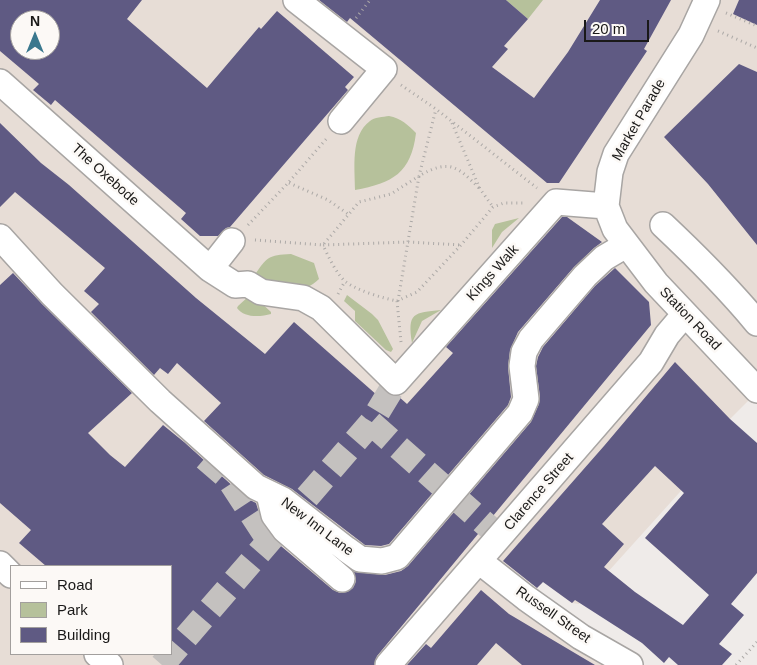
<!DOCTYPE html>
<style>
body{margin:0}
#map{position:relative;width:757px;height:665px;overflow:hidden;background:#efebe9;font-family:Helvetica,sans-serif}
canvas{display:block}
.legend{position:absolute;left:10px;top:565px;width:162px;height:90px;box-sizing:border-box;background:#fcf9f6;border:1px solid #a29f9d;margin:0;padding:6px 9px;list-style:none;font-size:15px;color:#1a1918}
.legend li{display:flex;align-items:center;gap:10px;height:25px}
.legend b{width:25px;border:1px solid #a29f9d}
.north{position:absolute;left:10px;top:10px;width:50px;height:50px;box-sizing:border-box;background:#fcf9f6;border:1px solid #a29f9d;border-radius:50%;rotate:0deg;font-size:14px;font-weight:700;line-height:20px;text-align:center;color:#1a1918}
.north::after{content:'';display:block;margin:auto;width:18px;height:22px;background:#3a788e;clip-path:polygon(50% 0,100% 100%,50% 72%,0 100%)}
.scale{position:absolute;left:584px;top:20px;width:65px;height:22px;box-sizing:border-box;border:2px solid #1a1918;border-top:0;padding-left:6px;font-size:15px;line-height:18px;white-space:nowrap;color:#1a1918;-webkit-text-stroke:4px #fcf9f6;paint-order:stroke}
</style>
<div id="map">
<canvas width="757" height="665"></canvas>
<ul class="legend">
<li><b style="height:6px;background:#fff"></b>Road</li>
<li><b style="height:14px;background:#b6c19b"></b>Park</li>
<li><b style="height:14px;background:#5f5a83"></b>Building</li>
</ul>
<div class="north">N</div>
<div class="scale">20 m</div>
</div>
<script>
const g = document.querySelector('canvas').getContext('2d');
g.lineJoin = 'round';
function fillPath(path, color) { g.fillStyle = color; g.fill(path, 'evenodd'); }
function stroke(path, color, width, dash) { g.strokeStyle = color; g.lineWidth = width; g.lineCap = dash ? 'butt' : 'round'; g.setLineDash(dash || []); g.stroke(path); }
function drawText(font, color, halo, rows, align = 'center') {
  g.font = font + ' Helvetica,sans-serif'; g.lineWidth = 5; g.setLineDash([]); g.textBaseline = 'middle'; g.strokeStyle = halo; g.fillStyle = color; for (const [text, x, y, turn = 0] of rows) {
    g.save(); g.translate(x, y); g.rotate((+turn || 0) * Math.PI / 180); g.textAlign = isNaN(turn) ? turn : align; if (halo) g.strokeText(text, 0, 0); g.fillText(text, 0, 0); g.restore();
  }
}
fillPath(new Path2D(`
 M0 0H757V392L730 419 716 452 579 604 572 603 543 582 537 588 502 562 486 583 512 605 604 665H0ZM20 20H50V50H20ZM11 566H171V654H11Z`), '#e7ddd6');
fillPath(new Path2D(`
 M506 0H543L528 19Z
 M389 116C401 118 408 125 416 133 411 173 393 183 355 190 355 168 350 136 370 121 374 117 383 117 389 116Z
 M519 218 502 232 492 248V230L495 224Z
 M291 254 314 263 319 279C299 299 277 285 254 276 267 257 268 255 291 254Z
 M347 295 372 314 378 320 393 349 391 352 386 350 355 321V311L344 301Z
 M249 296 258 300 271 312V314C260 317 244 318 237 308L238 306Z
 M441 310 422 321 412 343C407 312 414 313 441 310Z`), '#b6c19b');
fillPath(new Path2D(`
 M0 0H142L127 19 207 88 259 27 261 29 277 11 354 77 345 87 348 90 230 227 226 228 218 236H200L181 219 186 213 55 100 51 105 33 90 39 84 0 51ZM20 20H50V50H20Z
 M319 0H506L528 19 504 46 508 49 492 67 534 98 568 52 600 0H671L644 49 647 51 559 183H547L350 18 347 22Z
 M739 0H757V25L733 14Z
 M739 64 757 72V245L708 184 664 137Z
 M0 123 41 163 69 185 196 298 265 354 294 322 378 396 383 390 392 396H398L407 404 453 353 446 347 562 217H567L602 242 594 248 574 267 518 332 510 350 508 367 511 397 508 405 389 544 381 546 365 545 292 489 264 475 204 421 221 403 177 363 168 374 160 368 154 375 91 312 99 304 84 291 105 268 15 192 0 207Z
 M615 268 649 302 651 325 377 656 374 665H171V566H46L19 543 31 530 0 503V285L13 273 42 304 132 393 88 433 110 455 125 467 163 425 184 442 246 498 256 503 262 523 275 541 333 590 340 593 347 592 353 588 356 581 354 572 385 575 401 571 408 566 531 422 539 404 540 397 536 366 538 357 543 347 595 286Z
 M675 362 730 419 757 443V573L731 604 744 615 719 644 732 654 722 665H678L669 657 664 663 642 643 575 600 572 603 543 582 537 588 503 561 604 446ZM655 466 684 493 645 538 709 595 683 625 635 592 604 567 624 544 602 524Z
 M481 590 509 614 595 665H522L496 643 477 665H407L426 644 431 648Z`), '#5f5a83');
stroke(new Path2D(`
 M371 423 500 537
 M205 458 228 478 270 542
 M162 665 371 423 396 382`), '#c4c1bf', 25, [25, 12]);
const minor = new Path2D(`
 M296 0 384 69 341 121
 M707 0 691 35 616 154 610 172 606 206 615 229 656 283 757 390
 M0 82 210 269
 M663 225C696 256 728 288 757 323
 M0 237 52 294 160 401 256 487 283 500 346 549 360 559 382 561 397 557 520 413 526 399 522 366 524 352 531 339 585 276 604 258 626 245
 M232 241 210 269 235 285 248 284 261 292 303 298 321 308 396 382 556 202 606 206
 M269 494 274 515 285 530 342 579
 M479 561 526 598 581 637 630 665
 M0 564 11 575
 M97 654 110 665
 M388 665 651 362 667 335 684 315`);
stroke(minor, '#a8a5a3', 28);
stroke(new Path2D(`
 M726 13 757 26
 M356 18 370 0
 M718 31 757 48
 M401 85 436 109 537 188
 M452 123 480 189 493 207
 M289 183 328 200 348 214
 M248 225 288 183 328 137
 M255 240 323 245 359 202 391 194 419 176 436 109
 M338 294 345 281
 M397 301 417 292 461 245 493 207 504 203H525
 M398 301 419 176C450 158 458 167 480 189
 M401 342 397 301C383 298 358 291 346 282 337 275 328 256 323 245L408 242 461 245
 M736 665 757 642`), '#aca9a7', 3, [1, 4]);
stroke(minor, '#fff', 25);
drawText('14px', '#1a1918', '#fcf9f6', [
 ["Market Parade",639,120,-60],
 ["The Oxebode",105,175,42],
 ["Kings Walk",493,273,-48],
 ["Station Road",690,319,46],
 ["Clarence Street",539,492,-49],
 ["New Inn Lane",317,527,37],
 ["Russell Street",553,615,35]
]);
</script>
